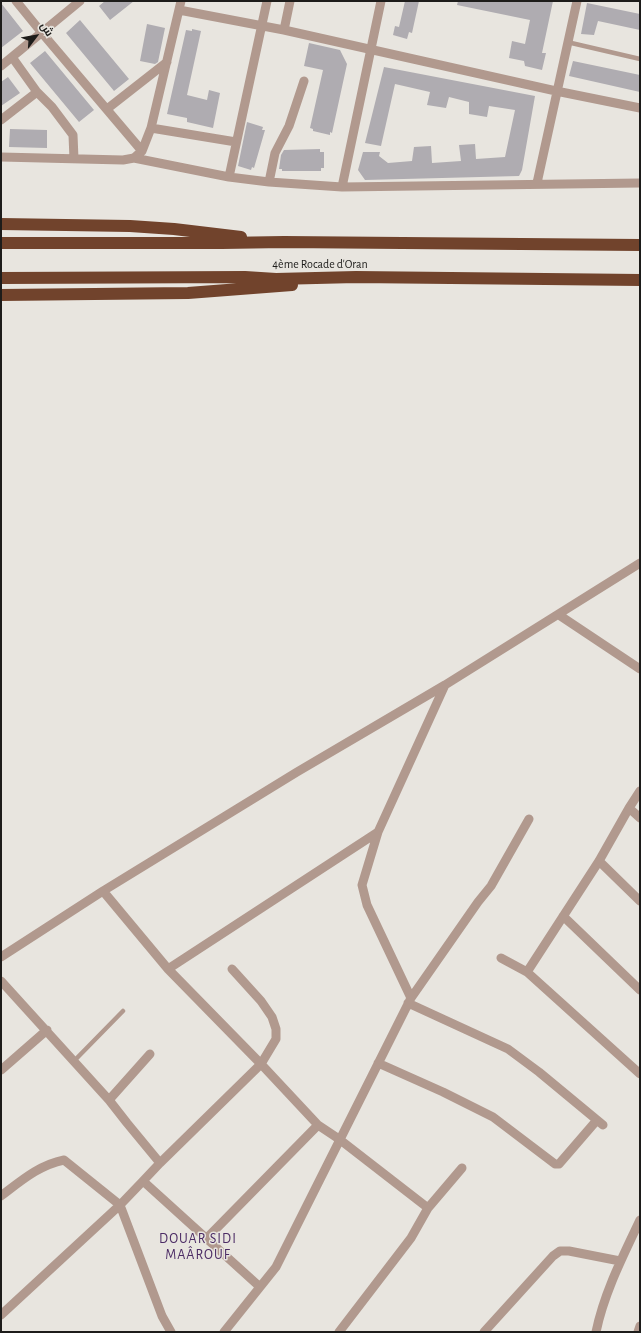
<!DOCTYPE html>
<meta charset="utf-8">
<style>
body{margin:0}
#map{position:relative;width:641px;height:1333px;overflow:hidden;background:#e8e5df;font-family:"Alegreya Sans",Cairo,sans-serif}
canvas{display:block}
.frame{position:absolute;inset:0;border:2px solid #1d1c1a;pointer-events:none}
.north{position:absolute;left:16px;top:16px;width:40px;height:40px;-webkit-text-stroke:3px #e8e5df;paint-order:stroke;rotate:58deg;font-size:11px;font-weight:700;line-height:16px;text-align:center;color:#1d1c1a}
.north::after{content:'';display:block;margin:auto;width:14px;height:18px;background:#1d1c1a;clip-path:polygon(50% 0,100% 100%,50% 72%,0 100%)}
</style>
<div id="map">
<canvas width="641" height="1333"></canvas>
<div class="frame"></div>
<div class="north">ش</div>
</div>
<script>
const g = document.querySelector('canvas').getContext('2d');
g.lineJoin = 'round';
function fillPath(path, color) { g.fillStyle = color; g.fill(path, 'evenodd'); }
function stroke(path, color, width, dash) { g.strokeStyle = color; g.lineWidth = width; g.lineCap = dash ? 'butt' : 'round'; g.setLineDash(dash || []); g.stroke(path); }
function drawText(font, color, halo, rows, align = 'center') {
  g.font = font + ' "Alegreya Sans",sans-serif'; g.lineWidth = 3; g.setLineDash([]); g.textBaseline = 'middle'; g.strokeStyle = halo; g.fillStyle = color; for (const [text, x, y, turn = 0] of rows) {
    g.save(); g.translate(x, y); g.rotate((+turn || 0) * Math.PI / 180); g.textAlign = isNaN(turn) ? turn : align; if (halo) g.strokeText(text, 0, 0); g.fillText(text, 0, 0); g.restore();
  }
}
fillPath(new Path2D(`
 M105 1H134L110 20 99 6Z
 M405 1H419L412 33 409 32 407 39 393 35 395 26 399 27Z
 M458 1H553L542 53H546L542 70 525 66 524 61 509 58 512 41 525 44 530 20 457 5Z
 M1 3 23 31 1 48Z
 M587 3 640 14V30L598 21 594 35 581 34Z
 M80 20 129 79 114 91 66 33Z
 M147 24 165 28 158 62 155 64 140 61Z
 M192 29 201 31 187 95 207 100 209 90 220 93 213 128 187 122V118L167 114 186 30 192 31Z
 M309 43 340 50 347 64 332 133 330 132V135L313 131V129L310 128 323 70 304 66Z
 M45 51 94 110 79 122 30 63Z
 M573 61 640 75V92L569 76Z
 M384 67 535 96 522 170 519 176 365 180 358 170 363 152H380L379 156 388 163 412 161 414 147 431 146 432 163 461 161 459 145 475 144 476 159 505 157 515 110 489 106 487 117 469 114V102L449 97 446 108 427 105 430 92 395 84 381 146 365 143Z
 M8 77 20 93 1 106V82Z
 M247 122 263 127 262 130H265L254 168 252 167 251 170 238 166Z
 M10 129 47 130V148L9 147Z
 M320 149V152H324V168H321V171H282V169H279L281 155 284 150Z`), '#afacb1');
stroke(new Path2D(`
 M567 42 640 59
 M74 1061 123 1011`), '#b1998e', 4.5);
stroke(new Path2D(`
 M16 1 42 33 142 151
 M179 10 284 30 556 91 640 108
 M284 30 290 1
 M12 57 37 92
 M1 66 80 1
 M107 109 167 62
 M1 120 37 92 52 107 73 135 74 159
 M151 128 236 142
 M1 157 123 160 134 158 142 151 151 128 181 1
 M134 158 229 177 269 182 342 187 640 183
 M229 177 267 1
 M269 182 275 153 289 126 304 81
 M537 183 577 1
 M342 187 381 1
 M559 615 640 669
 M629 808 640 818
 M599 861 640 901
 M103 891 168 969 261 1064 318 1125 339 1139 428 1208
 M563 916 640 990
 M1 957 103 891 297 772 445 685 640 563
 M501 958 527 972 640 1074
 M168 969 378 832
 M527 972 599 861 629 808 640 791
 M1 981 109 1100 127 1123 160 1163
 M411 998 478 902 491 886 529 819
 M408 1003 508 1049 539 1072 603 1125
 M378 1063 443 1092 493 1117 555 1164H559L597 1120
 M1 1070 47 1030
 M109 1100 150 1054
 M143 1181 160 1163 261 1064 276 1039V1029L272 1017 261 1001 232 969
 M1 1196C21 1181 39 1165 64 1160L120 1205 162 1316 171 1332
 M206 1239 318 1125
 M1 1315 120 1205 143 1181 260 1287
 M224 1332 276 1267 411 998 367 905 362 885 378 832 445 685
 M339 1332 411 1238 428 1208 462 1168
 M484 1332 553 1256 560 1251H569L620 1261
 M596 1332C604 1293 623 1256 640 1220
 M638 1332 640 1326`), '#b1998e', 9);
stroke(new Path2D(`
 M1 224 130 226 174 229 241 237
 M1 243H222L284 242 640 245
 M1 278 245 277 276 279 356 277 640 280
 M1 295 188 293 292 285`), '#71432c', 12);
drawText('12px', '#1d1c1a', '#e8e5df', [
 ["4ème Rocade d'Oran",320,264]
]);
g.letterSpacing = '1px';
drawText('14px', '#4c2c65', '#e8e5df', [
 ["DOUAR SIDI",198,1239],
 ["MAÂROUF",198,1255]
]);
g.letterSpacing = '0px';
</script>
